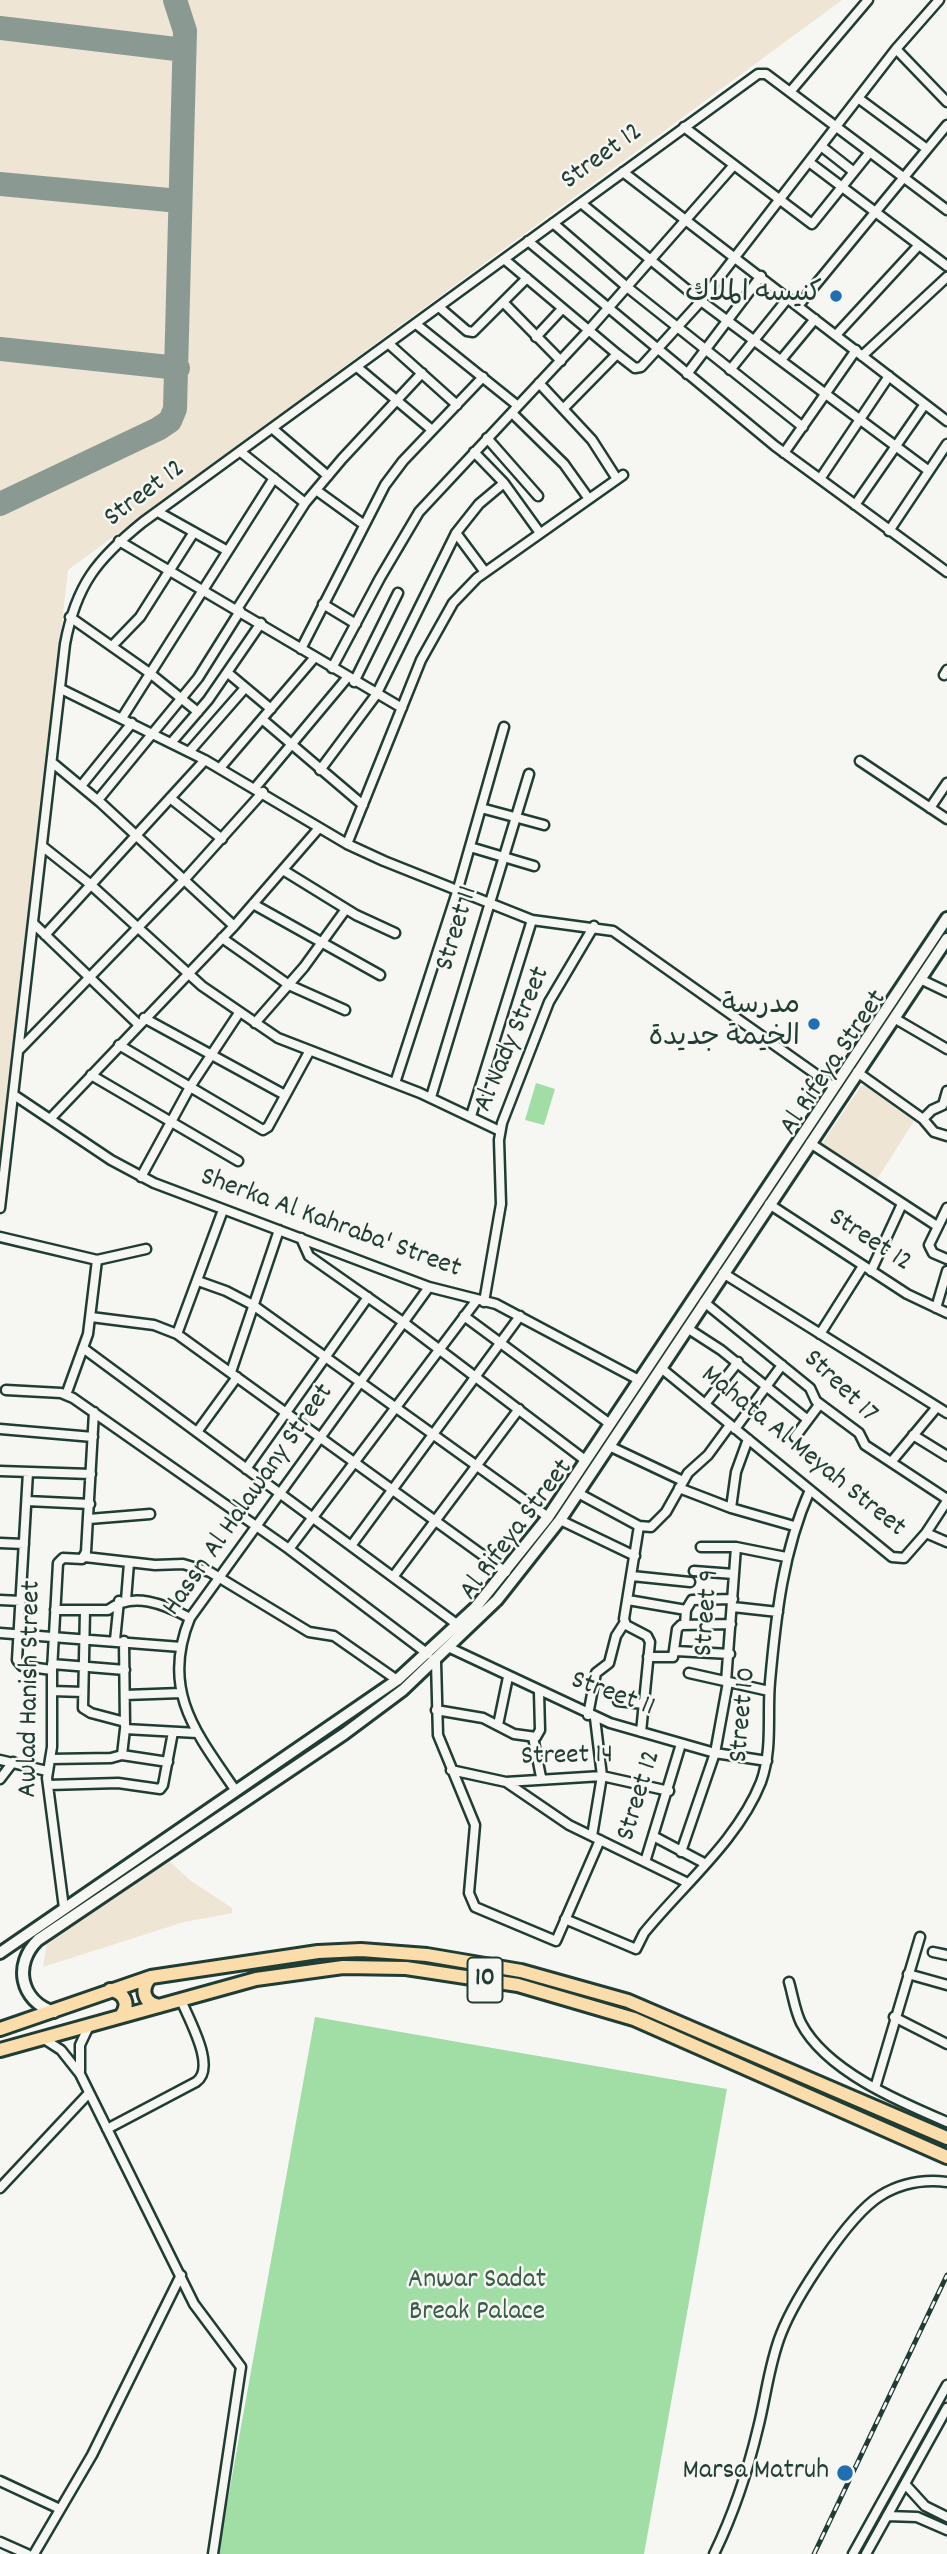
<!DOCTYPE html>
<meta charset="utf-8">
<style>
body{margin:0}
canvas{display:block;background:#f6f6f2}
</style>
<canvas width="947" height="2554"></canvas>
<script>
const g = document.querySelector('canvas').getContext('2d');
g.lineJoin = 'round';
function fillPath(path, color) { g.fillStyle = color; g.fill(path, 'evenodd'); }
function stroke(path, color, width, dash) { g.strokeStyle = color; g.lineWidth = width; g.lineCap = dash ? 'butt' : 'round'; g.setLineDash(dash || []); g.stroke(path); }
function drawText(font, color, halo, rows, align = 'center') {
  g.font = font + ' Dekko,"Playpen Sans Arabic",sans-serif'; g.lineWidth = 5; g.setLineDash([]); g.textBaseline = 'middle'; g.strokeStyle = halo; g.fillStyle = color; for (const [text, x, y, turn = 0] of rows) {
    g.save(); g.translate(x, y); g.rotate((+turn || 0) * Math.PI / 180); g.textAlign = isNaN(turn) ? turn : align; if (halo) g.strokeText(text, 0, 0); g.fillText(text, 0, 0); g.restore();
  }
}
fillPath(new Path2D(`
 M0 0H842L68 570 0 1162Z
 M868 1085 914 1121 874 1184 819 1148 861 1086Z
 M168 1860 191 1881 232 1908V1913L184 1922 43 1967 47 1942Z`), '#eee5d4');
fillPath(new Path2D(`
 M536 1083 555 1089 544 1125 525 1120Z
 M315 2017 727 2089 644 2554H218Z`), '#a0dea5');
stroke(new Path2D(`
 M0 28 184 50
 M0 184 179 201
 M0 349 178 368
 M0 504 158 429 170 421 175 409 185 31 175 0`), '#8a9a93', 24);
const street = new Path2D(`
 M896 49 947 102
 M790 92 868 0
 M858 98 927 149
 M684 127 812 224 870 152
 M821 146 854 172
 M809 162 947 266
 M623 172 947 421
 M581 203 701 301 929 471
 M553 223 627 287 803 427
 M528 241 775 446 947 572
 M504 259 617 354 635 368 641 367 701 301 896 49 939 0
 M503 302 561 361
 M798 306 947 125
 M439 307 467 331 473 332 527 278
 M416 324 518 406
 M836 335 919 245
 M536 337 562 309
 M389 344 457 405
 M862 356 947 277
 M781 360 815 319
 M357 367 432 430
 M730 370 788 298
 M687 374 761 276
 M539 383 592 440 617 479
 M563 409 617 354
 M512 413 564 464 589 499
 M273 429 328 476
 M487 438 538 496
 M474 452 504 483 540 533
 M242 453 305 503
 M784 453 856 350
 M820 479 889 376
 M316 490 363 524
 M855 505 925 404
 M158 512 226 550
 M889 531 947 444
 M456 533 485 572
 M119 541 402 708
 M323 604 356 624
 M237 609 305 503 342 459 422 373
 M70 617 151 674 198 712
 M113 645 140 617 194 532
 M301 649 385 485 403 461 483 377
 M332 668 380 578 419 512 588 331 734 165
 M228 673 271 709
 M944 675 947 670
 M354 682 398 593
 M61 689 205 760 347 844 384 861 532 920 613 931 834 1087
 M122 718 274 478
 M262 719 363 805
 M171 743 208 700 261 623
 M189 752 245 688
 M860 761 947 819
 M54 764 101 803 234 926
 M220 768 315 657
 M320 770 376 695 456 533 479 504 504 483
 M81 786 132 723
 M255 788 347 678
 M170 798 222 839
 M98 800 198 678 240 611
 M481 808 544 825
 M930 808 947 783
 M347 844 421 660 453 603 477 578 623 475
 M42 846 90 884 202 986 278 1038 420 1093 500 1131
 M470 847 534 866
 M283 870 356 915 395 933
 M253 904 380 975
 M34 924 138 1024
 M45 935 205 760
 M222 938 289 985 345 1010
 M920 979 947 992
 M144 1018 285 1095
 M894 1018 947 1049
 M255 1023 304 967 346 909
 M119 1045 263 1130 268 1127 309 1052
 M20 1049 184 880 263 792
 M857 1072 923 1119 934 1132 947 1136
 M91 1075 238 1161
 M395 1083 457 892 504 727
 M14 1095 111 1160 154 1183 429 1287 496 1304 639 1380
 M431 1097 529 774
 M471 1116 532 920
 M50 1119 234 926 319 828
 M923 1119 932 1110 943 1105 947 1091
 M810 1143 937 1226
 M141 1177 190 1087 239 1013
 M769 1204 907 1294 947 1313
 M0 1208 65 644C76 585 97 559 143 522L758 74H766L790 92 947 210
 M947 1208 929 1245 933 1253 947 1259
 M0 1237 97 1260 146 1249
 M301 1238 309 1256 403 1322 585 1460
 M871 1271 902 1204
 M723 1273 947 1413
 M198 1281 226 1291 253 1305 548 1517
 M484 1302 501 1204 499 1140 502 1123 549 1002 594 926
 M704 1302 810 1388 816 1401 859 1433 865 1445 947 1499
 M936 1308 947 1271
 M464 1316 610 1424
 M91 1317 154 1325 177 1334 506 1572
 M687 1328 721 1350 808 1420
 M177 1334 223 1210
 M820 1334 863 1266
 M83 1348 458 1625
 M661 1368 892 1557 904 1558 926 1533 947 1542
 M231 1372 279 1230
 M6 1390 61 1393 73 1398 289 1549 428 1654
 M66 1395 88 1334 97 1260
 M705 1404 738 1362
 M0 1429 93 1437
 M735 1429 782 1365
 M197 1432 237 1377
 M913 1435 947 1456
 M795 1437 819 1405
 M609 1446 683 1481
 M892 1461 937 1407
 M246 1469 368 1297
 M0 1471 91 1474
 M28 1472 17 1660 22 1666 52 1670
 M679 1488 731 1508 794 1526
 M578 1493 639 1526 651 1527 666 1512 688 1473 708 1455 730 1425
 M27 1501 90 1504
 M731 1508 736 1472 748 1439
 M89 1519 150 1514
 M560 1520 635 1556
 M639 1526 624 1619 626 1625 647 1636 650 1642 641 1732
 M926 1533 947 1501
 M0 1543 24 1544
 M351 1546 520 1316
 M701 1547H736L786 1557
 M289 1549 476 1301
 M85 1557 155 1565 183 1564 210 1572 309 1632 334 1636 397 1680
 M694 1571 734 1574
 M632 1576 690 1582
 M393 1577 519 1409
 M0 1600 21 1601
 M126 1600 129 1563
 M628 1600 686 1610
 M733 1607 778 1612
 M55 1610H108C133 1591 164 1604 190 1618
 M85 1610 83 1708 91 1713 125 1722
 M685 1625 686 1610 692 1600 733 1599
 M0 1633 181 1647
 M115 1640 119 1601
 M124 1641 125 1726
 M450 1648 610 1723 715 1753 767 1761
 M676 1651 730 1654
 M648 1657H673L677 1629 681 1625 731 1624
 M436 1662 438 1735 475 1825 469 1893 475 1907 556 1941 600 1840
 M52 1664 125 1670
 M689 1673 769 1691
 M726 1682 736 1547
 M52 1691 83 1692
 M125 1695 181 1693
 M618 1701 643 1704
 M436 1710 483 1718 514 1734 536 1737 540 1730 539 1692
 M588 1715 596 1673 609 1663 616 1636 625 1622
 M498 1725 508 1677
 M533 1737 541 1777
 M122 1755 125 1729 197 1733
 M50 1759 111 1758 122 1755 168 1762
 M0 1760 47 1771
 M451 1770 506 1782 569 1825 688 1883
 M0 1779 13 1762
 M506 1782 602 1776 669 1791
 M48 1785 118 1783 160 1789 163 1785 173 1732
 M236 1791C197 1734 160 1691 190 1618L429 1287
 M592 1836 602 1776 595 1718
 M655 1837 704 1863
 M681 1852 715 1753 728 1682
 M645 1862 681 1744
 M64 1908 47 1778 52 1747V1670L58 1563 63 1558 82 1559 86 1552 94 1412
 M565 1919 636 1949 644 1933C683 1885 738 1840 761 1782 773 1748 767 1716 770 1682 776 1615 783 1551 810 1490
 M933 1952 947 1955
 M908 1974 947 1985
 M789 1982C793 1996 795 2011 801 2023 826 2071 900 2102 947 2122
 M894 2017 947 2044
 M44 2039 61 2050 80 2074 194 2304 241 2367 213 2554
 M80 2071V2045L89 2026
 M875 2088 920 1937
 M107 2129 196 2082C217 2068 189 2020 181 2000
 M0 2188 89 2093
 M0 2481 60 2509
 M905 2484 925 2506 947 2517
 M887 2516 917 2517 947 2530
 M0 2542 27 2554
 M34 2554 92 2455 181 2275
 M714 2554C733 2515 748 2470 758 2428 766 2397 769 2364 781 2334 795 2298 848 2216 880 2196 901 2183 923 2179 947 2182
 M853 2554 947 2385
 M866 2554 947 2408`);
const secondary = new Path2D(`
 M0 1953 397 1680 475 1608 548 1517 947 918
 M54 2012C20 2001 13 1964 38 1940L344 1734 403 1690 497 1600 560 1520 947 939`);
const primary = new Path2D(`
 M151 1977C140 1988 143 2003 159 2006
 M110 1990C125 1992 130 2005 121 2016
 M0 2029 151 1977 318 1952 361 1950 427 1955 521 1971 628 2001 947 2138
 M0 2050 256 1979 343 1967 406 1968 518 1985 634 2019 947 2157`);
stroke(street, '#1f3d34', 13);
stroke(secondary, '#1f3d34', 16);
stroke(primary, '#1f3d34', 18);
stroke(street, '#f6f6f2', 8);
stroke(secondary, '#f6f6f2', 10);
stroke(primary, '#faddab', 12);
const rail = new Path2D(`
 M814 2554 947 2275`);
stroke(rail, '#1f3d34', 5);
stroke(rail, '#f6f6f2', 2.5, [8]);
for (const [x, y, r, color] of [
 [836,296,7,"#1f6fb2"],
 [814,1024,7,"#1f6fb2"],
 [845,2473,9,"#1f6fb2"]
]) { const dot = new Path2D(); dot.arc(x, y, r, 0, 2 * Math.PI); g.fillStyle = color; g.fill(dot); stroke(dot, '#f6f6f2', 2.5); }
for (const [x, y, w] of [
 [485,1980,35]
]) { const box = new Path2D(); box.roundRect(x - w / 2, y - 22.5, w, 45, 5); g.fillStyle = '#f6f6f2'; g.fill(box); stroke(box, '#1f3d34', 2); }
drawText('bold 26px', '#1f3d34', null, [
 ["10",485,1980]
]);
drawText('28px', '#1f3d34', '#f6f6f2', [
 ["Street 12",603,158,-36],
 ["Street 12",146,495,-37],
 ["Street 11",459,929,-73],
 ["Al Nady Street",514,1040,-67],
 ["Al Rifeya Street",835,1064,-56],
 ["Sherka Al Kahraba' Street",330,1225,20],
 ["Street 12",869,1242,33],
 ["Street 17",839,1388,44],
 ["Mahata Al Meyah Street",802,1453,39],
 ["Hassn Al Halawany Street",250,1501,-55],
 ["Al Rifeya Street",518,1531,-53],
 ["Street 9",709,1613,-86],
 ["Awlad Hanish Street",32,1689,-89],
 ["Street 11",612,1696,20],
 ["Street 10",745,1715,-85],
 ["Street 14",567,1758,-1],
 ["Street 12",641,1796,-73]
]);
drawText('28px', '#1f3d34', '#f6f6f2', [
 ["كنيسه الملاك",822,296],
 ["مدرسة",800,1008],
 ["الخيمة جديدة",800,1040],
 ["Marsa Matruh",829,2473]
], 'right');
drawText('28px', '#395d4b', '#f6f6f2', [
 ["Anwar Sadat",477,2282],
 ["Break Palace",477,2314]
]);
</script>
